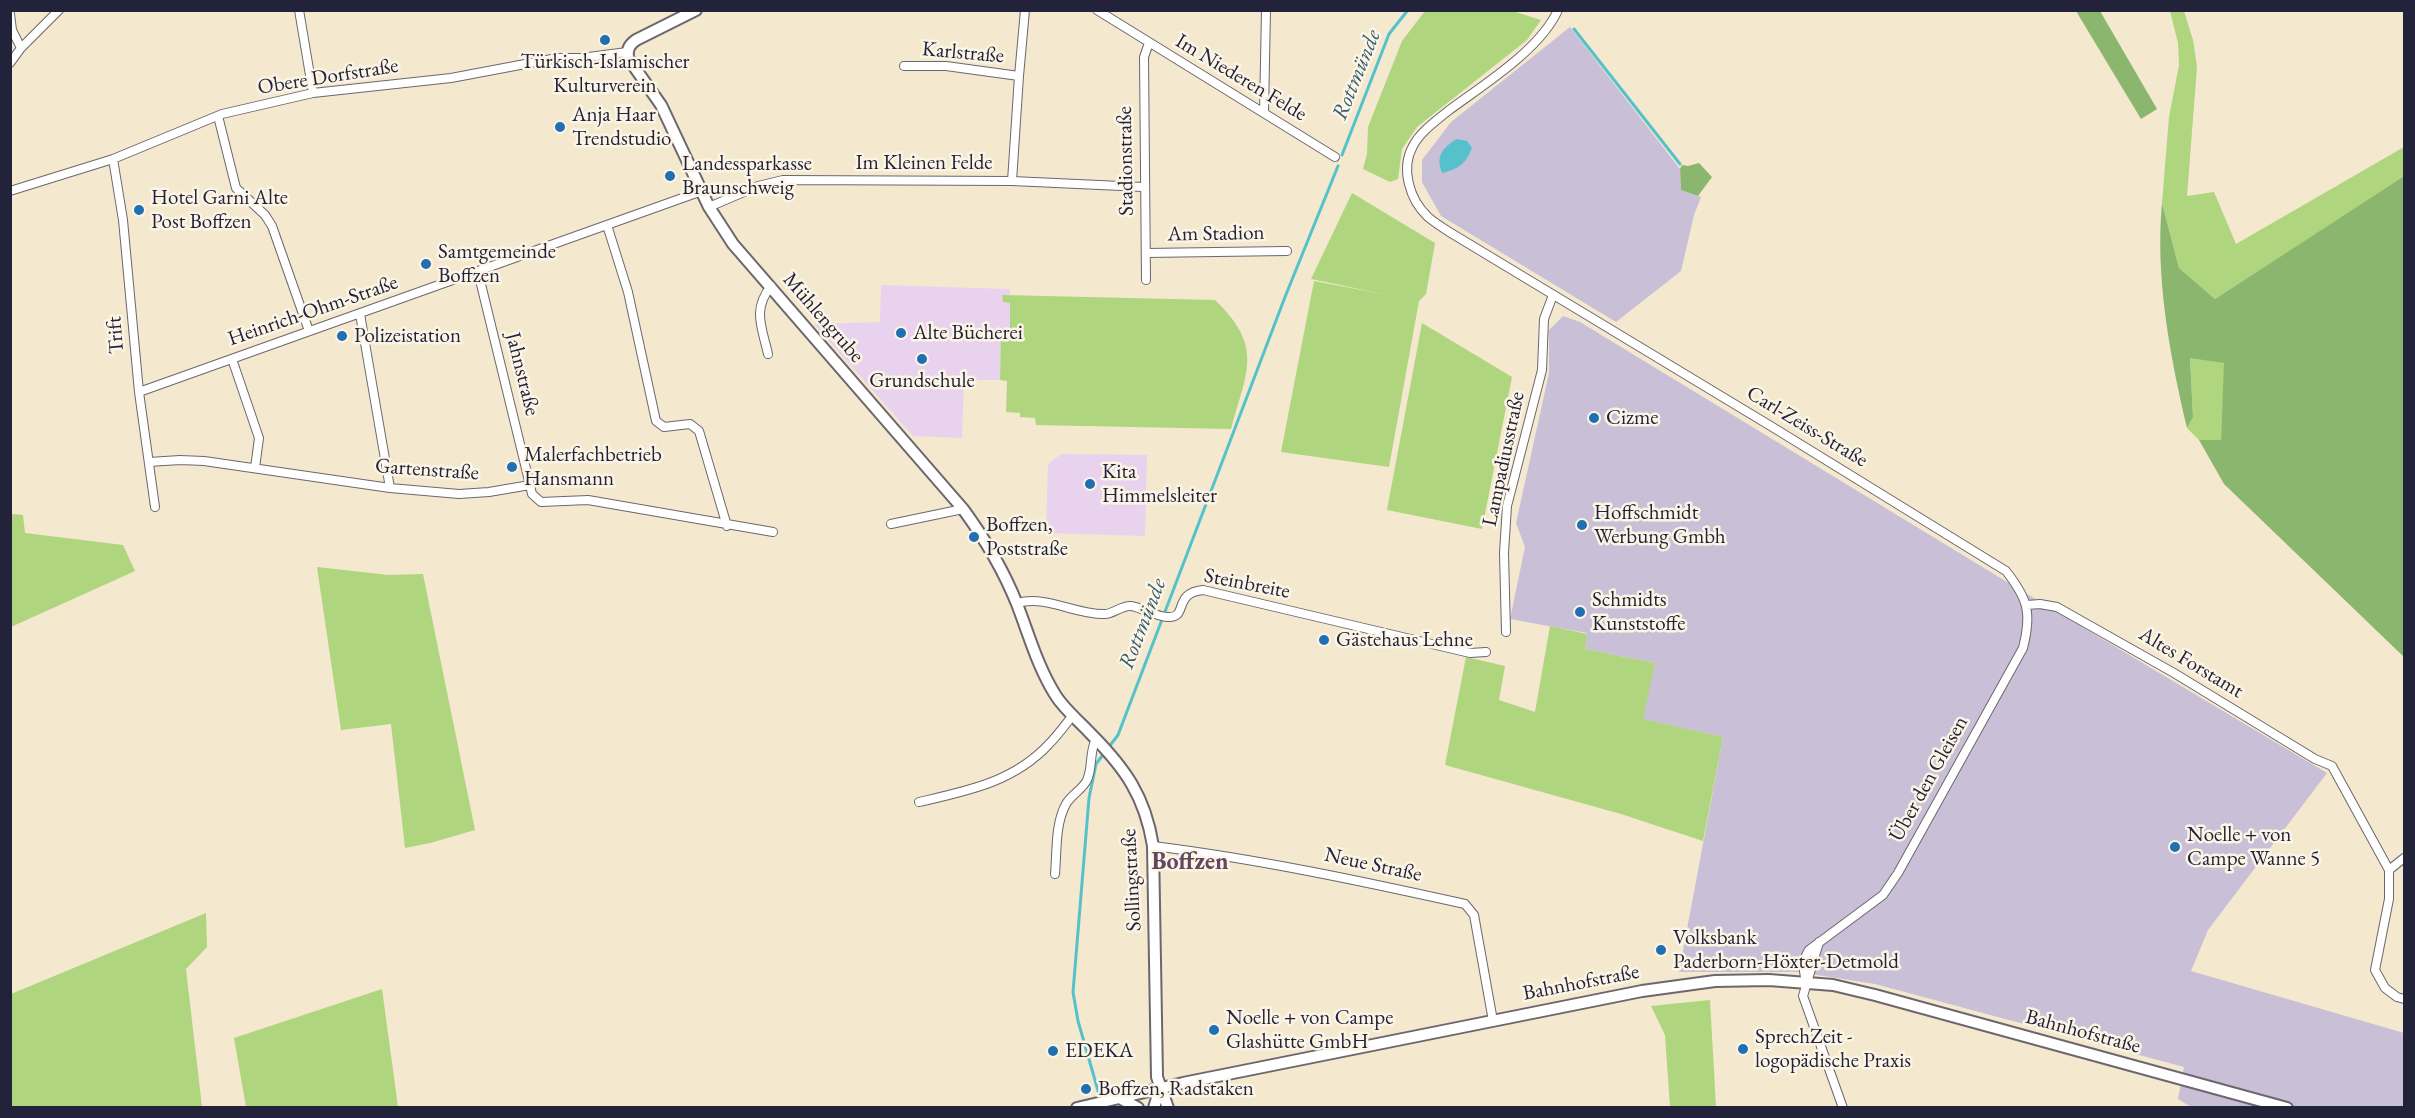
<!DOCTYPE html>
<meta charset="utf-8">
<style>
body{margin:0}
#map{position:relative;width:2415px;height:1118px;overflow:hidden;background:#f4e8ce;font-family:"EB Garamond",serif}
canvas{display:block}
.frame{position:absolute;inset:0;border:12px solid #22223b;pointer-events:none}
</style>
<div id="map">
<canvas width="2415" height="1118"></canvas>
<div class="frame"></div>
</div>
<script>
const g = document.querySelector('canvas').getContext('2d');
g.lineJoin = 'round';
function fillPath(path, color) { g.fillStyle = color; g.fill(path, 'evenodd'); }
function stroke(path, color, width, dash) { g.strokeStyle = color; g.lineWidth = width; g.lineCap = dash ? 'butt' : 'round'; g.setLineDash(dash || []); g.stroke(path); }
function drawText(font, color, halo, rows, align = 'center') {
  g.font = font + ' "EB Garamond",serif'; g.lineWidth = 5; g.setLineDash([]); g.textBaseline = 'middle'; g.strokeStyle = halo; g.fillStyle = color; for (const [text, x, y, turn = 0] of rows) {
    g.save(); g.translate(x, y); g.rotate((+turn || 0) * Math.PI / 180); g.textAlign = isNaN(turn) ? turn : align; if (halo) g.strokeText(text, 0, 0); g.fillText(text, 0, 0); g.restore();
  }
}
fillPath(new Path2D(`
 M881 285 1010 289V328H1001L1000 380H964L962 438 913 436 814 324 880 322Z
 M1061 454 1147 455 1145 536 1046 533 1048 464Z`), '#e9d2ee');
fillPath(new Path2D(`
 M1570 27 1680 169 1681 190 1701 197 1694 215 1681 271 1616 322 1441 216 1422 182V160L1451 122Z
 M1563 316 1580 322 2007 582 2327 773 2208 930 2191 971 2404 1033V1107H2191L2178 1099 2184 1067 1875 984 1798 972H1679L1723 737 1642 719 1655 663 1585 649 1587 633 1510 619 1525 547 1516 523 1549 373V330Z`), '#c9bfd7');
fillPath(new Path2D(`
 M1425 11H1512L1541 20 1527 40 1417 127 1402 149 1398 179 1390 182 1363 169 1367 154 1368 127 1402 41Z
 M2170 11H2184L2193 40 2197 67 2187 196 2214 192 2236 244 2404 147V176L2215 299 2179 268 2162 203 2169 117 2179 65 2178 43Z
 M1352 193 1435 243 1426 294 1419 301 1389 467 1281 452 1314 281 1388 295 1311 279Z
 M1002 295 1215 300C1264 347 1247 371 1231 429L1036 425 1035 418 1020 417V413L1006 412 1007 381 1000 380 1001 328H1010V303L1003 302Z
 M1422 323 1512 377 1482 529 1387 510Z
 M2190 357 2225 363 2221 440H2199L2187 428 2193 417Z
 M11 514 23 515 25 533 123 545 135 571 11 627Z
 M317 567 388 575 423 574 475 830 430 843 405 848 391 724 341 730Z
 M1550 626 1587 634 1585 649 1655 663 1643 719 1723 737 1703 841 1621 814 1445 765 1466 657 1505 666 1499 700 1535 712Z
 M206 913 207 947 186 969 202 1107H11V994Z
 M382 989 398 1107H246L234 1038Z
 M1710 1000 1716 1107H1670L1665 1035 1651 1006Z`), '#afd57e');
fillPath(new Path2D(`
 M2076 11H2100L2157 109 2141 119Z
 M1699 163 1712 177 1698 196 1681 190 1680 169 1682 165 1688 166Z
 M2404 176V657L2224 484 2199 440H2221L2224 363 2190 358 2193 417 2187 428C2170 356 2155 277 2162 203L2179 268 2215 299Z`), '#8bb66d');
fillPath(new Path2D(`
 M1457 139 1467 141 1472 148C1466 164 1458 169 1442 173 1435 156 1443 147 1457 139Z`), '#55c2cb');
stroke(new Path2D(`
 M1574 29 1680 164
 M1342 155 1389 34 1408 10
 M1103 1108 1078 1021 1073 992 1089 798 1096 764 1118 735 1285 297 1338 166`), '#55c2cb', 3);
const street = new Path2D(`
 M299 10 313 93
 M1097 10 1335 157
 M1558 10C1540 50 1483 85 1448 111 1436 121 1420 132 1413 146 1400 169 1410 200 1428 217 1435 223 1443 228 1451 233L1774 428 2006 571C2028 599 2032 613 2023 648L1898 873 1883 895 1809 950C1802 961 1803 969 1806 982
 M10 14 12 30 21 48
 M10 63 21 48 59 10
 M904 66H946L1019 76
 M1264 113 1266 10
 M218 116 236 188 265 215 272 226 309 331
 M113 159 123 220 139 392 155 507
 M1012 181 1019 76 1025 10
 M10 191 113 159 222 114 313 93 451 78 557 58H581L627 52
 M709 207 758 186 783 180 1012 181 1143 187
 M607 225 628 292 656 421 664 427 690 424 699 431 727 526
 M1146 253 1287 251
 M478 272 530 485
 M1146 280 1144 57 1149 43
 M360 314 390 488
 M768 354C762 327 752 310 771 286
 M232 359 259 438 255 468
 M139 392 702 191
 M149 462 180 460 204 461 390 488 459 494 489 492 530 485 532 494 541 502 588 500 773 532
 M891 524 963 509
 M1017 603C1048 595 1075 615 1105 614 1113 614 1122 605 1131 606 1143 608 1154 616 1167 617 1189 619 1172 593 1203 590L1470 653 1486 652
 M2027 605 2040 604 2057 607 2174 673 2315 759 2332 766 2389 870V899L2375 970 2385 988 2397 997 2404 999
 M1506 632 1504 553 1507 506 1542 370 1544 319 1553 295
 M919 802C967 791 1014 782 1049 744 1058 735 1065 725 1073 715
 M1153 846C1258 859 1361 881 1465 904L1474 915 1493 1021
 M2389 870 2404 858
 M1055 874C1057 851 1055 824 1066 804 1071 795 1083 789 1087 780 1093 767 1089 752 1096 739
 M1819 942 1803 996 1843 1108`);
const secondary = new Path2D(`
 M696 10 636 40C629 45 627 49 628 58L661 105 709 207 733 244 963 509C985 539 1003 569 1017 604 1029 635 1038 668 1056 696 1065 710 1079 721 1090 733 1125 768 1145 796 1153 846L1157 1077 1168 1108
 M1118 1097 1138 1108
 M1077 1108 1183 1083 1642 991 1715 981 1769 980 1833 985 1875 995 2287 1108
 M1154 1108 1160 1088`);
stroke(street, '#6c676e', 10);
stroke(secondary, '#6c676e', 14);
stroke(street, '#fff', 8);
stroke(secondary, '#fff', 10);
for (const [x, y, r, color] of [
 [605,40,6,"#1f6fb2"],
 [560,127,6,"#1f6fb2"],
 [670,176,6,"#1f6fb2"],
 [139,210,6,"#1f6fb2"],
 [426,264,6,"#1f6fb2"],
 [901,333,6,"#1f6fb2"],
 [342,336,6,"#1f6fb2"],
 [922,359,6,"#1f6fb2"],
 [1594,418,6,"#1f6fb2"],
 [512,467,6,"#1f6fb2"],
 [1090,484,6,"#1f6fb2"],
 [1582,525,6,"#1f6fb2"],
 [974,537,6,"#1f6fb2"],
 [1580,612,6,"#1f6fb2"],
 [1324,640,6,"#1f6fb2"],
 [2175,847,6,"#1f6fb2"],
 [1661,950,6,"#1f6fb2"],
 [1214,1030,6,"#1f6fb2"],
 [1743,1049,6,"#1f6fb2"],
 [1053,1051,6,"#1f6fb2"],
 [1086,1089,6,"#1f6fb2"]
]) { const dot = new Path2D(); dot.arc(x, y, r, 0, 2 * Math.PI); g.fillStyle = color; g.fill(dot); stroke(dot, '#fcf5e5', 2); }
drawText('21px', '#22223b', '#fcf5e5', [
 ["Karlstraße",963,53,5],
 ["Obere Dorfstraße",328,77,-9],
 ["Im Niederen Felde",1241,78,31],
 ["Stadionstraße",1126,161,-91],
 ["Im Kleinen Felde",924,163],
 ["Am Stadion",1216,234,-1],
 ["Heinrich-Ohm-Straße",313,311,-19],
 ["Mühlengrube",823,318,49],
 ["Trift",116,335,-95],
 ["Jahnstraße",522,374,76],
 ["Carl-Zeiss-Straße",1807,427,31],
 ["Lampadiusstraße",1504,459,-78],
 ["Gartenstraße",427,470,4],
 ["Steinbreite",1247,584,11],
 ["Altes Forstamt",2191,663,31],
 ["Über den Gleisen",1929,779,-61],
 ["Neue Straße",1373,865,12],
 ["Sollingstraße",1132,880,-93],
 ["Bahnhofstraße",1581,983,-11],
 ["Bahnhofstraße",2083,1032,15]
]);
drawText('21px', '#22223b', '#fcf5e5', [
 ["Türkisch-Islamischer",605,62,"center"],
 ["Kulturverein",605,86,"center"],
 ["Anja Haar",572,115],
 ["Trendstudio",572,139],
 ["Landessparkasse",682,164],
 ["Braunschweig",682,188],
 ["Hotel Garni Alte",151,198],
 ["Post Boffzen",151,222],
 ["Samtgemeinde",438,252],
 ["Boffzen",438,276],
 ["Alte Bücherei",913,333],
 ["Polizeistation",354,336],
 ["Grundschule",922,381,"center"],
 ["Cizme",1606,418],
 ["Malerfachbetrieb",524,455],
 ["Hansmann",524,479],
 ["Kita",1102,472],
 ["Himmelsleiter",1102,496],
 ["Hoffschmidt",1594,513],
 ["Werbung Gmbh",1594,537],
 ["Boffzen,",986,525],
 ["Poststraße",986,549],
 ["Schmidts",1592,600],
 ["Kunststoffe",1592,624],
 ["Gästehaus Lehne",1336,640],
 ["Noelle + von",2187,835],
 ["Campe Wanne 5",2187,859],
 ["Volksbank",1673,938],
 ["Paderborn-Höxter-Detmold",1673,962],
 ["Noelle + von Campe",1226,1018],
 ["Glashütte GmbH",1226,1042],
 ["SprechZeit -",1755,1037],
 ["logopädische Praxis",1755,1061],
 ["EDEKA",1065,1051],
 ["Boffzen, Radstaken",1098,1089]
], 'left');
drawText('italic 22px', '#345a6d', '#fcf5e5', [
 ["Rottmünde",1357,75,-68],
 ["Rottmünde",1143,624,-69]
]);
drawText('bold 24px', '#624762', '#fcf5e5', [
 ["Boffzen",1190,862]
]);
</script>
